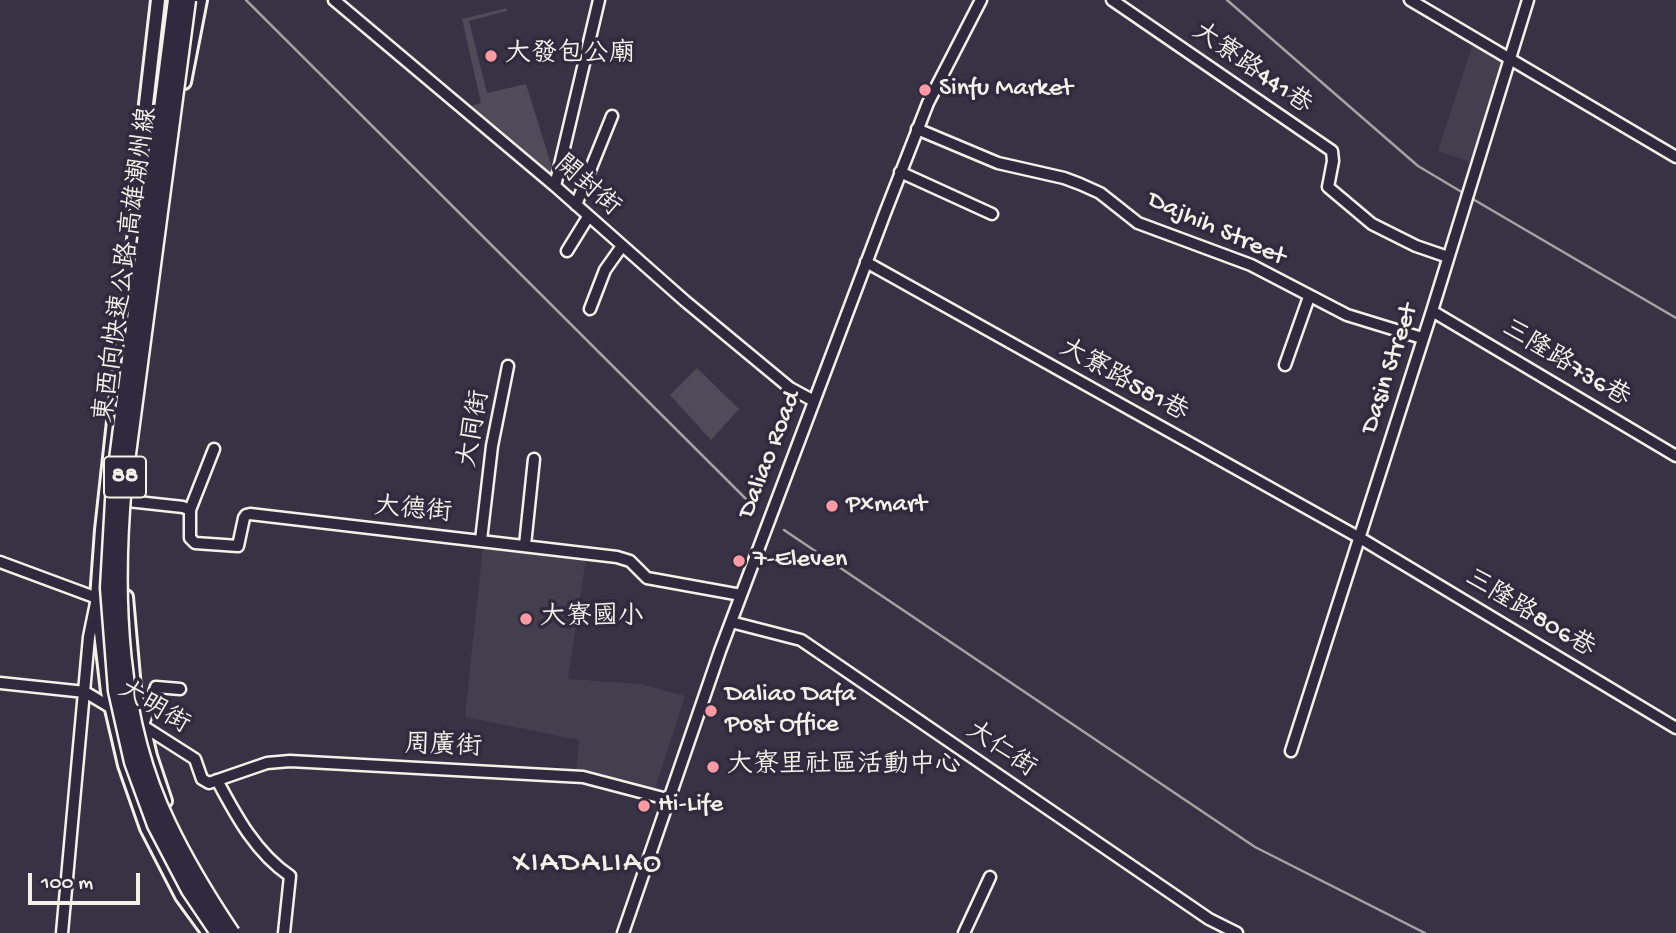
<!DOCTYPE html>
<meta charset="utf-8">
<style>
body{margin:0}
#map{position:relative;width:1676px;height:933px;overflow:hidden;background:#373244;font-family:"Gochi Hand",sans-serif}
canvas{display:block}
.scale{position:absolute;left:28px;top:873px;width:112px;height:32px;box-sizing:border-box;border:4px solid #f4f1e8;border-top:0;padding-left:9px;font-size:21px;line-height:24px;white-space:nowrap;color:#f4f1e8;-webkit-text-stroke:5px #2f2a3d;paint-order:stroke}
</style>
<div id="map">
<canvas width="1676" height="933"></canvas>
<div class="scale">100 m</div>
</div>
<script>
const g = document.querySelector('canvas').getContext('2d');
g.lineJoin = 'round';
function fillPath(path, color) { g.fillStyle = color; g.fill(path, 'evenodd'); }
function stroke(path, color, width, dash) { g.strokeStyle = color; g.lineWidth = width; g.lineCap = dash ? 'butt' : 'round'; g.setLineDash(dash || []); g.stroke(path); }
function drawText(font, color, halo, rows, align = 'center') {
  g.font = font + ' "Gochi Hand","LXGW WenKai TC",sans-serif'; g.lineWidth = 7; g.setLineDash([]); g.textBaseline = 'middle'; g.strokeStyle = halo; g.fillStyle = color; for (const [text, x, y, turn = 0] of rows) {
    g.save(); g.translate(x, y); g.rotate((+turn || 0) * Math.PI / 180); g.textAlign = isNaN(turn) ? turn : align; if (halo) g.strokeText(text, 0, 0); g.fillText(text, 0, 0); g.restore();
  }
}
fillPath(new Path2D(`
 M1472 46 1505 57 1470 162 1438 151Z
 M483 547 586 558 568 679 641 684 685 696 654 792 576 772 579 740 465 717Z`), '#433f4e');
fillPath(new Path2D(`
 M507 8V11L469 21 487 93 526 84 556 180 461 109 481 103 462 19Z
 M697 368 739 409 711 440 670 395Z`), '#504b59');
stroke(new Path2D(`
 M246 0 756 509
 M1227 0 1418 166 1465 194
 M1471 198 1676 318
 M784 530 1255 847 1425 933`), '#a6a2a4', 2.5);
const minor = new Path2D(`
 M334 0 555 186 685 301 790 388 814 401
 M1112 0 1332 151 1333 161 1328 187 1372 224 1416 246 1448 257
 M1410 0 1676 157
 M917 129 998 163 1064 178 1080 184 1100 193 1138 223 1251 265 1347 315 1422 338
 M900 172 992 214
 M555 186 599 0
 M576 205 612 116
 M567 251 588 217
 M866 262 1360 538 1676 728
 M590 309 605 270 622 246
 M1432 311 1676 456
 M1285 365 1309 297
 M128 501 183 507 190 510V538L195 543 238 546 244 518 246 515 250 514 617 557 630 561 647 578 741 595
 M190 510 214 449
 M481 540 492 446 508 366
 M525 545 534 459
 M0 562 97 598 89 637 62 933
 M731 622 801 640 1209 919 1237 933
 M0 683 85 692 115 710
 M140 724 195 759 202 779 209 783 267 763 290 761 583 777 667 799
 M143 725 156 687 180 689
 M1291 751 1432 311 1528 0
 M217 780C236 816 256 853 290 876L284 933
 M623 933 720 651 885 213 928 103 981 0
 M964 933 990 877`);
const major = new Path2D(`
 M158 0 143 130 137 213 102 530 97 598 108 692 125 765 147 828 182 896 209 933
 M184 82 200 0
 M126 597 134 688 150 756 165 801`);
stroke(minor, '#f4f1e8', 15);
stroke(major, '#f4f1e8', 18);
stroke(minor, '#2f2a3d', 10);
stroke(major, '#2f2a3d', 12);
const highwayBridge = new Path2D(`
 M176 0 114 483 108 588 116 691 132 762 155 825 189 890 218 933
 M188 0 124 484C114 597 118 719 168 823 186 861 208 897 232 933`);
stroke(highwayBridge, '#f4f1e8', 19, []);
stroke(highwayBridge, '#2f2a3d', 14);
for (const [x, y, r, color] of [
 [491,56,7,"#ff9aa2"],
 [925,90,7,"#ff9aa2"],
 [832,506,7,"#ff9aa2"],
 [739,561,7,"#ff9aa2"],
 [526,619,7,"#ff9aa2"],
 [711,711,7,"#ff9aa2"],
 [713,767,7,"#ff9aa2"],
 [644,806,7,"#ff9aa2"]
]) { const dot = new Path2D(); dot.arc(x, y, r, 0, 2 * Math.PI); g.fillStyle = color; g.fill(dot); stroke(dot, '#2f2a3d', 2.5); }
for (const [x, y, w] of [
 [125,477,42]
]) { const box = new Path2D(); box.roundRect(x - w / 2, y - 20.5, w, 41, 5); g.fillStyle = '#2f2a3d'; g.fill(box); stroke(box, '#f4f1e8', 2); }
drawText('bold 24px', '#f4f1e8', null, [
 ["88",125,477]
]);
drawText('26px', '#f4f1e8', '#2f2a3d', [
 ["大發包公廟",505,56],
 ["Sinfu Market",939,90],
 ["Pxmart",846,506],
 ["7-Eleven",753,561],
 ["大寮國小",540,619],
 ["Daliao Dafa",725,696],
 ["Post Office",725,726],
 ["大寮里社區活動中心",727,767],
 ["Hi-Life",658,806]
], 'left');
drawText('26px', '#f4f1e8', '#2f2a3d', [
 ["大寮路441巷",1251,70,35],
 ["開封街",586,187,41],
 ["Dajhih Street",1216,230,24],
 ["東西向快速公路 高雄潮州線",128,265,-82],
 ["三隆路736巷",1565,365,31],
 ["Dasin Street",1391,369,-72],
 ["大寮路581巷",1123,382,29],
 ["大同街",476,429,-80],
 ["Daliao Road",771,455,-69],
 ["大德街",413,512,5],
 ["三隆路806巷",1529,615,31],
 ["大明街",153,709,31],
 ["周廣街",443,748,2],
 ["大仁街",1000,751,34]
]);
g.letterSpacing = '2px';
drawText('30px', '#f4f1e8', '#2f2a3d', [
 ["XIADALIAO",588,865]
]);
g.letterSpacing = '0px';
</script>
